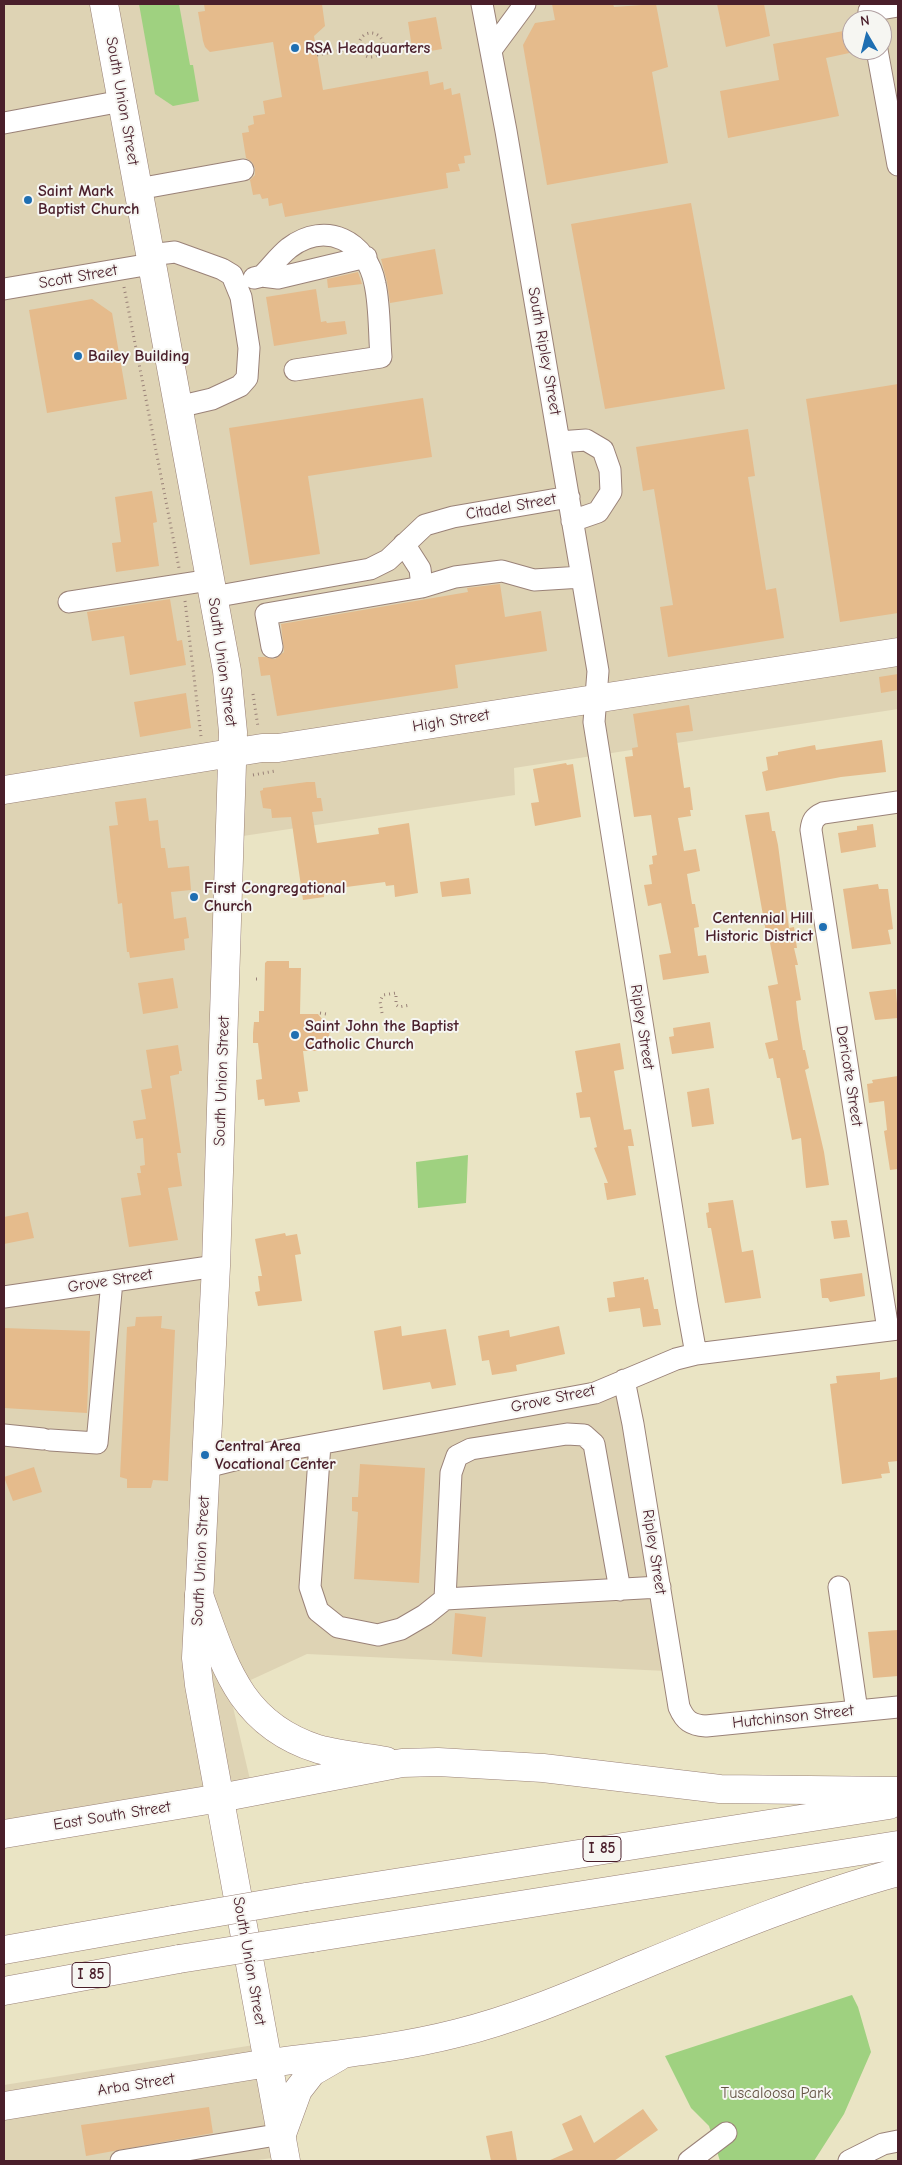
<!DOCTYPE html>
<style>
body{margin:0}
#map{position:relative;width:902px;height:2165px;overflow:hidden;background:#eae4c4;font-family:"Comic Neue",sans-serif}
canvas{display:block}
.frame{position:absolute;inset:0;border:5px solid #4a1f2b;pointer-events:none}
.north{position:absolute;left:842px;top:10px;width:50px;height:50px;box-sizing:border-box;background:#f6f6f2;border:1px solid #b1a0a2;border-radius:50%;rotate:352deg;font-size:14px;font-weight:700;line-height:20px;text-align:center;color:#4a1f2b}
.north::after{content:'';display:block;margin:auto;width:18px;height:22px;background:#1f6fb2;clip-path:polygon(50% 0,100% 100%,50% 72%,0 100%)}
</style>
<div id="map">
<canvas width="902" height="2165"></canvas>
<div class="frame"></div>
<div class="north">N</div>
</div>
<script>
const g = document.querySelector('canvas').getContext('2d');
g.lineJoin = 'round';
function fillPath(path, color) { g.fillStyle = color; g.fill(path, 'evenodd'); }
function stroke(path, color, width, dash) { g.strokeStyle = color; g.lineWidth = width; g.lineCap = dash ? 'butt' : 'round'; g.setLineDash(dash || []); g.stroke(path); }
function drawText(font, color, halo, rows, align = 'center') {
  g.font = font + ' "Comic Neue",sans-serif'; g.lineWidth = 4; g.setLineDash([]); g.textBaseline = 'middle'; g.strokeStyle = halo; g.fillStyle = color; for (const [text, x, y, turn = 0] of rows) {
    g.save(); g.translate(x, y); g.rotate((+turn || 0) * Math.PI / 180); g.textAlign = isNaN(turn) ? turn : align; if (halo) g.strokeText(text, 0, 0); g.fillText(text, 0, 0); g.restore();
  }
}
fillPath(new Path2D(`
 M4 4H898V709L514 768 515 795 243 836 217 1458 621 1395 666 1671 307 1654 229 1690 255 1801 4 1842ZM852 20H882V50H852Z
 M254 2045 272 2158 251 2161H4V2085Z`), '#ded3b4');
fillPath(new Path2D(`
 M139 4H179L190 65H193L199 101 173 106 155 94Z
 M468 1155 466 1203 418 1208 416 1162Z
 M852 1995 858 2007 871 2052 844 2114 814 2161H720L709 2126 691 2108 665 2056Z`), '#9fd180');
fillPath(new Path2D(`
 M204 4H322L325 26 314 36 323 90 428 71 430 85 443 82 444 90 451 88 452 95 460 93 471 155 464 156 465 163 458 164 460 171 446 173 448 188 285 217 282 203 269 206 268 198 262 199 260 194 253 195 250 180 255 175V168L252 162 246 158 242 133 249 132 248 126 254 124 253 116 265 114 263 101 282 97 273 42 210 52 205 47 203 41 198 12 205 11Z
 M552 4H613L614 7 656 4 668 67 652 72 668 163 547 185 523 45 535 23 555 20Z
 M717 4H764L770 36 726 47Z
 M436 17 442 49 413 54 408 22Z
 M849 30 854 52 826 58 839 116 728 138 720 91 779 80 773 44Z
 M691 203 725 389 605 409 571 224Z
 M435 249 443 294 390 303 387 282 381 259Z
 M358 272 362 284 328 288 327 279Z
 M316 289 321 322 326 321 327 323 345 321 347 334 274 346 266 297Z
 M92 299 112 313 127 399 47 413 29 310Z
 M898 384V613L840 622 806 399Z
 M423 398 432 457 308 476 320 554 250 565 229 428Z
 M748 429 755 476 748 477 766 590 776 588 784 638 668 657 660 607 673 605 654 489 643 491 636 447Z
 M152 491 157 522 153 523 159 566 116 572 112 543 121 542 115 497Z
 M500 584 505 617 541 611 547 651 455 665 458 688 277 716 270 675 261 676 258 657H265L275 659 284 652 281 624 468 592 467 588Z
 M170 599 177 641 182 640 186 665 130 675 124 636 92 641 87 612Z
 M898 674V690L881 693 879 677Z
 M186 693 191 728 140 737 134 702Z
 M689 705 693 731 676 733 684 788 690 787 693 810H690L691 816 678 818 684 851 696 849 700 871 687 874 692 904H695L699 927 694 928 698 956 706 955 709 973 663 980 659 955 671 953 661 903 648 906 644 885 652 884 649 865 653 864 652 856 657 855 651 815 634 817 625 757 633 756 632 748 638 747 633 714Z
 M882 740 886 772 841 777 766 791 762 772 768 770 766 757 778 755V752L815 745 816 750Z
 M566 763 567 765 573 764 581 817 535 826 531 803 539 802 533 769Z
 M307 782H315L317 798H321L323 811 312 812 317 843 379 834 378 828 409 823 418 893 395 897 394 885 386 886 385 882 323 890 324 897 303 900 291 817 272 818 271 809 263 808 260 791 263 790V788Z
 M146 798 149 821 158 820 161 848H165L168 868 189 866 191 890 171 892 174 919 186 917 189 938 184 939 185 950 130 958 129 952H127L122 903 118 904 109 826 118 825 115 802Z
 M769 812 772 831H775L778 845 789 928 794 927 797 948H794L798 965H795L801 1000 796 1001 798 1019 803 1050H805L809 1068 805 1070 824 1152 829 1185 806 1188 801 1138 792 1140 780 1078H777L773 1058 769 1059 765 1043 778 1040 768 986 778 984 770 943H768L745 815Z
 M873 824 876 847 841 853 838 833 857 830V826Z
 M469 878 471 894 442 897 440 882Z
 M878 884 879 889H888L893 929 888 930 891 944 852 949 843 889Z
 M267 961H289V968H301L300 1014H318L330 1029 329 1037 321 1046V1051H303L308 1091 298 1092 300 1102 265 1106 264 1099 258 1100 256 1080 262 1079 258 1043H253V1033L254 1022H259V1011H264L265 963Z
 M173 978 178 1008 143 1014 138 983Z
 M896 989 898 1018 875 1020 869 992Z
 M710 1022 714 1048 672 1054 669 1037 674 1036 673 1028Z
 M620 1043 624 1069 614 1071 624 1130 631 1129 634 1146H628L636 1195 607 1200 604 1183H608L594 1148 597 1147 590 1117 580 1118 576 1093 582 1092 575 1051Z
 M178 1045 182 1071H179V1074L170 1076 181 1153H177L182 1186 168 1188 178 1240 129 1247 121 1198 141 1195 137 1173H141L140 1166 145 1165 143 1138 136 1139 133 1121 146 1119 141 1090 152 1088 146 1050Z
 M898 1076V1169L890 1170 884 1131 887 1130 884 1101 869 1103 867 1084 873 1083 872 1080Z
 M709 1088 714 1124 692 1127 687 1092Z
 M733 1200 742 1252 753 1250 761 1298 725 1303 711 1228H708L706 1213 709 1212 708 1203Z
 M28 1212 34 1238 4 1244V1217Z
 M847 1220 850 1237 834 1239 831 1221Z
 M285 1233 286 1236 297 1234 301 1254 295 1255 302 1301 258 1306 255 1292 260 1291 258 1276H262L255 1239Z
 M862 1273 865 1296 830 1302 828 1298H822L820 1279Z
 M644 1277V1280L648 1279 654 1309H658L661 1325 643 1327 640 1308 609 1312 607 1298 615 1297 613 1282Z
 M162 1316 161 1328 175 1330 168 1481 153 1480 151 1488H127V1479L120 1477 127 1327 135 1326 136 1317Z
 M401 1326 402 1336 446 1329 456 1385 432 1389 430 1382 383 1390 374 1331Z
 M559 1326 565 1354 516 1365 517 1371 492 1375 489 1360 482 1361 478 1336 509 1330 510 1337Z
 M4 1328 90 1331 87 1413 4 1408Z
 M880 1372V1380L898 1377V1461L888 1462 890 1473 881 1474 882 1478 842 1484 830 1384 837 1383 836 1376Z
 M360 1464 425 1468 419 1583 354 1579 358 1512 352 1511V1497H358Z
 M34 1467 42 1492 13 1501 4 1477Z
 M455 1613 486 1617 482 1657 452 1654Z
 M898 1630V1676L873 1678 868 1632Z
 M209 2107 213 2133 86 2156 81 2125Z
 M643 2109 658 2130 614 2161H548L573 2150 562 2124 581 2115 594 2143Z
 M512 2131 517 2161H491L486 2136Z`), '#e5bb8c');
const minor = new Path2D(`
 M482 4 506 131 598 671 594 722 687 1304 696 1354
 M869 11 898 6
 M491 50 525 4
 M877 50 898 165
 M4 123 122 101
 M138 189 243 170
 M150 255 175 252 222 269 232 275 241 297 249 348 247 378 240 386 212 399 178 407
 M262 276C271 267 279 256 289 248 326 220 367 241 375 284 380 307 379 333 381 357L295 370
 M254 278 262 276 278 278 366 257
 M4 289 151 264
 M559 442 586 440 603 450 610 470 611 492 598 512 572 521
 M422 587 455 577 502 571 534 580 582 577
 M213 597 370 569 388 560 425 525 453 517 569 497
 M69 602 210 580
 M272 647 266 614 422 587 420 569 404 544
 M4 1297 216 1266
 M888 1330 811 830C812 821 814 817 823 813L898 802
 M624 1380 633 1424 679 1707C685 1721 691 1725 706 1726L898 1707
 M4 1435 43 1439
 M50 1440 97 1443 112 1281
 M320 1444 310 1587 318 1611 338 1627 378 1635 401 1629 425 1615 445 1599
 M206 1467 242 1458 595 1393 676 1359 696 1354 898 1329
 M839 1587 857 1711
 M620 1590 594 1444 584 1435 567 1434 471 1449 457 1456 451 1473 445 1599 660 1587
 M121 2161 282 2134
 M689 2161 726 2133
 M849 2161 883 2144 898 2141`);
const major = new Path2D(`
 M104 4 227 671 233 732 216 1266 196 1658 199 1685 286 2161
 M4 790 262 748H278L898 652
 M4 1834 220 1798
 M4 2106 268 2063`);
const highway = new Path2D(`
 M199 1595C224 1664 239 1724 318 1749 339 1755 364 1757 386 1761
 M220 1798 402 1763 438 1762 543 1768 720 1789 898 1791
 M306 1897 889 1805
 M312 1938 898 1845
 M4 1950 173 1920
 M4 1991 179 1959
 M268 2063C331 2055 396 2049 458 2033 519 2018 578 1992 636 1968 723 1932 807 1897 898 1872
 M282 2134 298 2090 312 2072 338 2057`);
stroke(minor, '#9a8278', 23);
stroke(major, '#9a8278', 29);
stroke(highway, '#9a8278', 29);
stroke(new Path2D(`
 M359 45a12 12 0 1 1 24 0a12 12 0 1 1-24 0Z
 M317 55 359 47
 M124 287 179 568
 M185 601 201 736
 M253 694 258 727
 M253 775 275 771
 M256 979H261
 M320 1013 326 1014
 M382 1013 380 1001 383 995 396 993V1005L399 1007 410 1005
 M321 1045 330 1046`), '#9a8278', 3, [1, 4]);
stroke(minor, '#fff', 21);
stroke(major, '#fff', 28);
stroke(highway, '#fff', 28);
const highwayBridge = new Path2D(`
 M173 1920 306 1897
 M179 1959 312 1938`);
stroke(highwayBridge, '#9a8278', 29, []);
stroke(highwayBridge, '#fff', 28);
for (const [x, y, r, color] of [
 [295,48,5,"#1f6fb2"],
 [28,200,5,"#1f6fb2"],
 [78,356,5,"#1f6fb2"],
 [194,897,5,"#1f6fb2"],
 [823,927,5,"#1f6fb2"],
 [295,1035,5,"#1f6fb2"],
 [205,1455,5,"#1f6fb2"]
]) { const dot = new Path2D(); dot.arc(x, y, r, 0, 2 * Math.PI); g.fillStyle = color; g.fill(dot); stroke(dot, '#f6f6f2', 2); }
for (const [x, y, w] of [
 [602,1849,38],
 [91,1975,38]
]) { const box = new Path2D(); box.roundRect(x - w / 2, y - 12.5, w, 25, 4); g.fillStyle = '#f6f6f2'; g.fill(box); stroke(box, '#4a1f2b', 1); }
drawText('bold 15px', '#4a1f2b', null, [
 ["I 85",602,1849],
 ["I 85",91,1975]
]);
drawText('bold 16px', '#4a1f2b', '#f6f6f2', [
 ["RSA Headquarters",305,48],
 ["Saint Mark",38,191],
 ["Baptist Church",38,209],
 ["Bailey Building",88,356],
 ["First Congregational",204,888],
 ["Church",204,906],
 ["Centennial Hill",813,918,"right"],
 ["Historic District",813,936,"right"],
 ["Saint John the Baptist",305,1026],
 ["Catholic Church",305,1044],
 ["Central Area",215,1446],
 ["Vocational Center",215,1464]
], 'left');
drawText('16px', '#4a1f2b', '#f6f6f2', [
 ["South Union Street",122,101,80],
 ["Scott Street",78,277,-10],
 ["South Ripley Street",544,351,80],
 ["Citadel Street",511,507,-10],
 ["South Union Street",222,662,82],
 ["High Street",451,721,-9],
 ["Ripley Street",642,1027,81],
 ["Dericote Street",849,1076,81],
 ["South Union Street",222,1081,-88],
 ["Grove Street",110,1281,-9],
 ["Grove Street",553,1399,-12],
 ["Ripley Street",654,1552,81],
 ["South Union Street",201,1561,-87],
 ["Hutchinson Street",793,1717,-6],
 ["East South Street",112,1816,-9],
 ["South Union Street",249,1961,80],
 ["Arba Street",136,2085,-9]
]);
drawText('16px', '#645444', '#f6f6f2', [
 ["Tuscaloosa Park",776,2093]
]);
</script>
